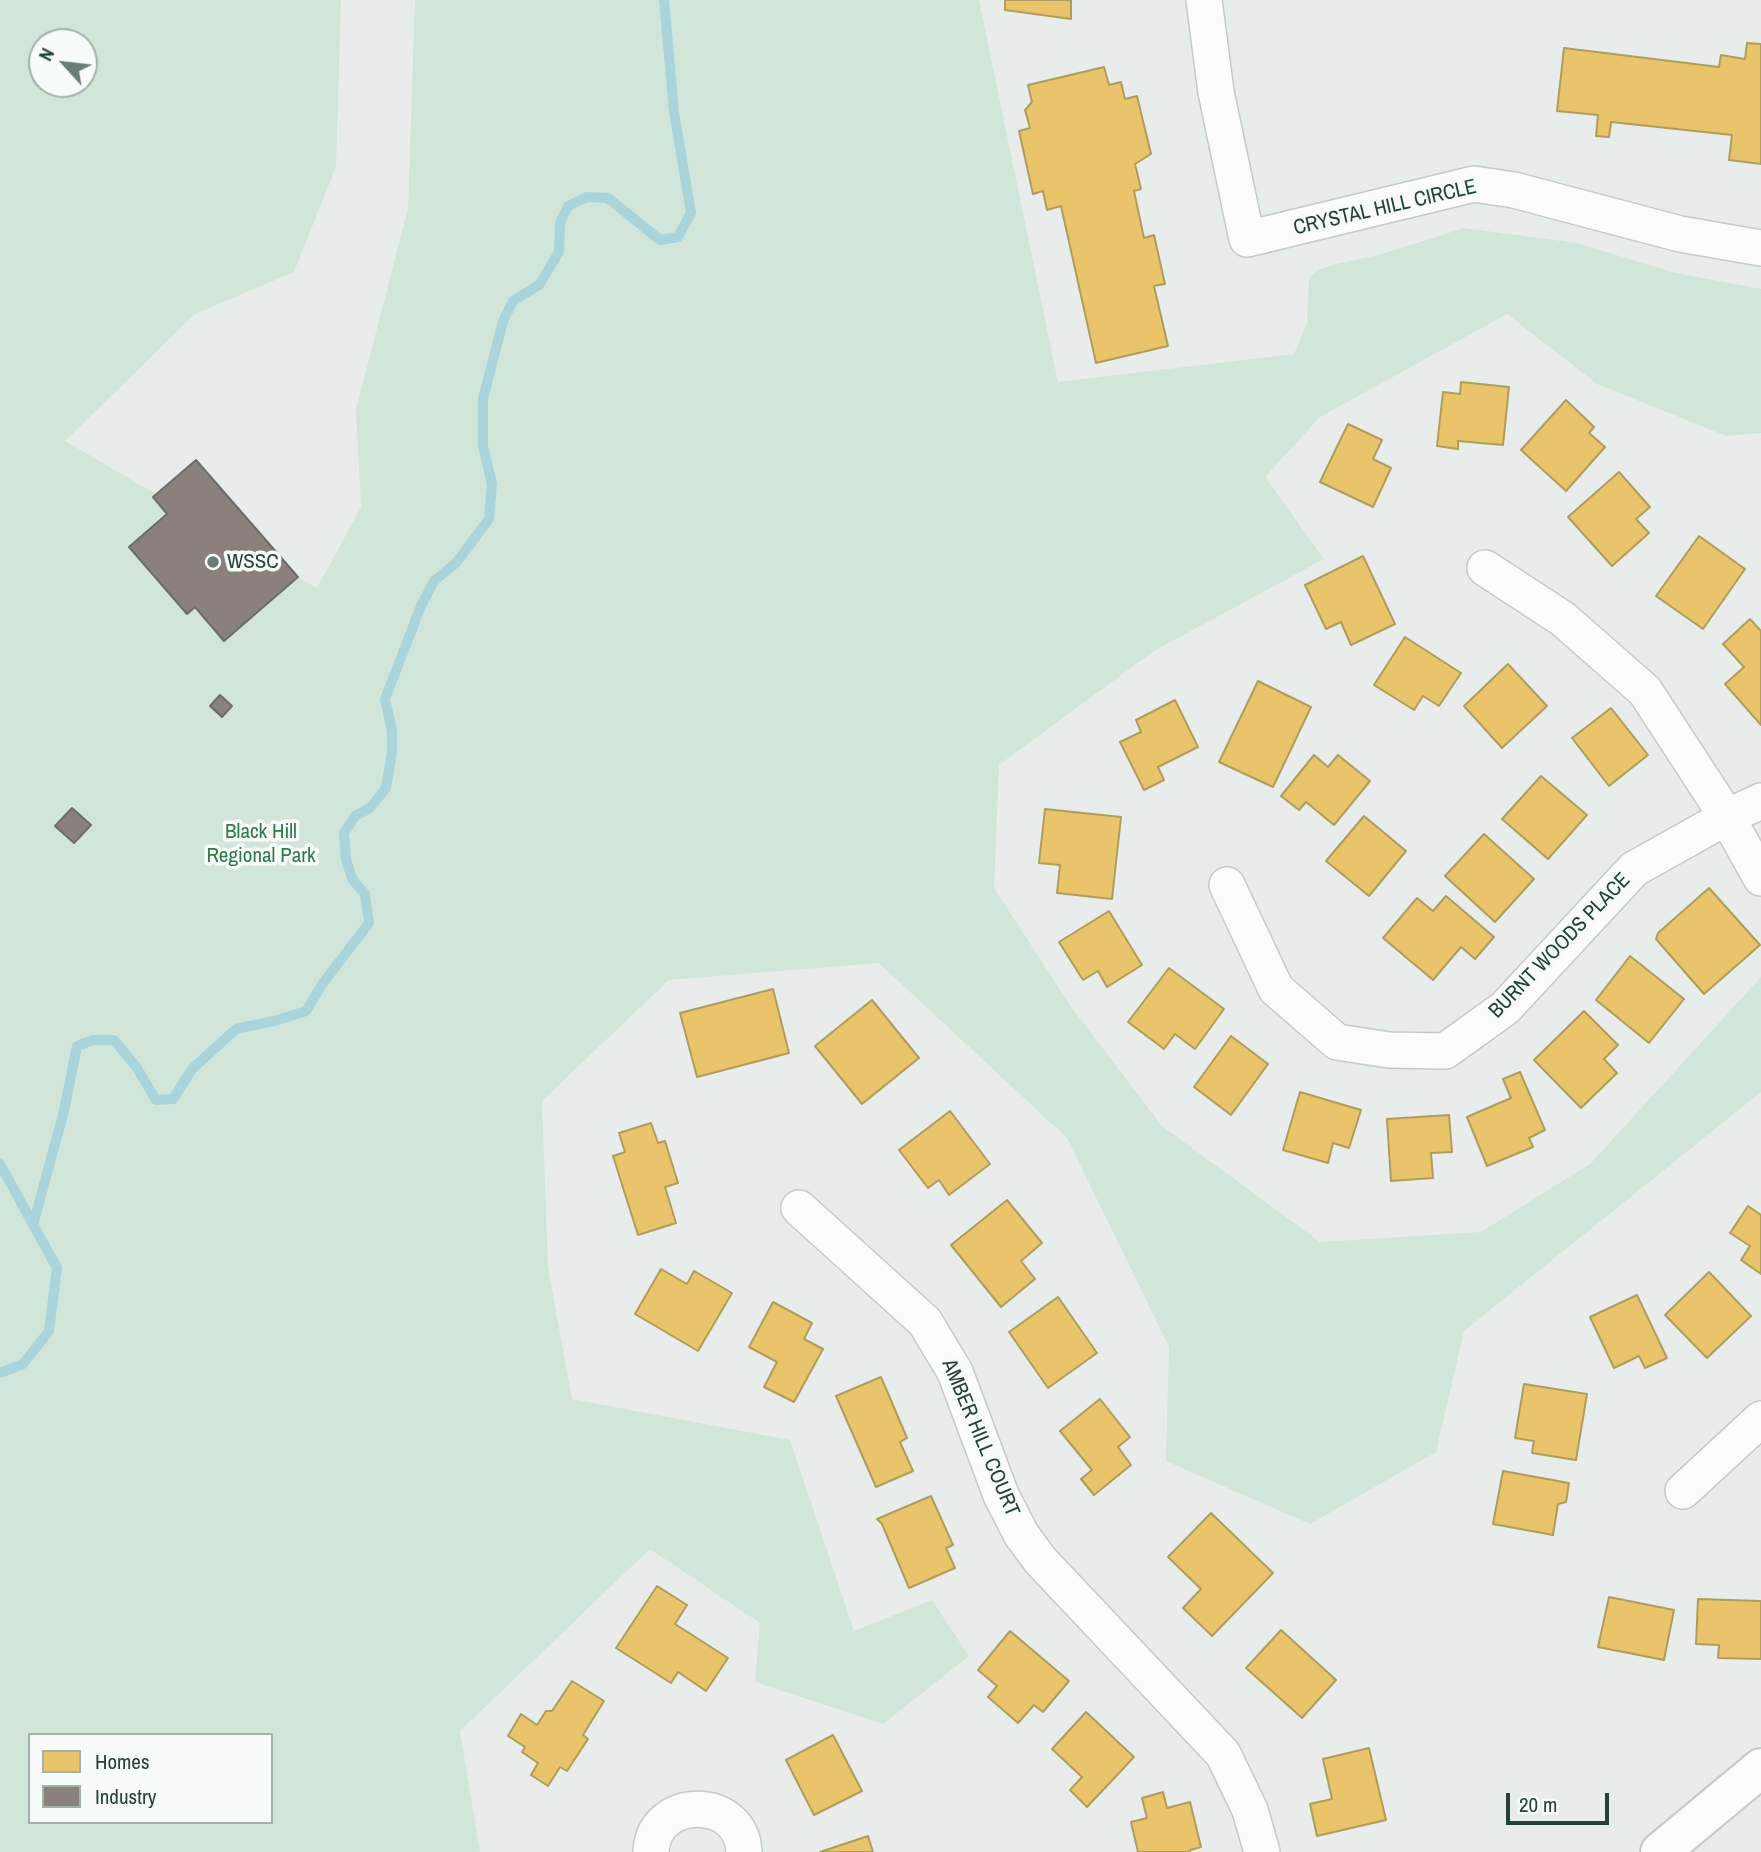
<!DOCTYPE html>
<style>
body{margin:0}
#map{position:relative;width:1761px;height:1852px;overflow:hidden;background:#e8edeb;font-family:"Archivo Narrow",sans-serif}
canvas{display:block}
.legend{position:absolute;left:28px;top:1733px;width:245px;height:91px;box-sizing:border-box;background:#f7fbf9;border:2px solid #a3b1ad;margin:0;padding:9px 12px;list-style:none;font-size:21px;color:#24423a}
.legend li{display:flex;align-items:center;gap:14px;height:35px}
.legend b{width:35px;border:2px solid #a3b1ad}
.north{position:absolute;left:28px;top:28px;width:70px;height:70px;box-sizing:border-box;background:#f7fbf9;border:2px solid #a3b1ad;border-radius:50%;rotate:297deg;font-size:19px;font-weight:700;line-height:28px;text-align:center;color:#24423a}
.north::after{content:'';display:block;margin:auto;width:24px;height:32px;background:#697e78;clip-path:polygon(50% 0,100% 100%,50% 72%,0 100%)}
.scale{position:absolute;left:1506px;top:1793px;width:103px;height:32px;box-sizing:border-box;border:4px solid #24423a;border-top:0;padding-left:9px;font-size:21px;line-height:24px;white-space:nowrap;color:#24423a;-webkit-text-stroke:5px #f7fbf9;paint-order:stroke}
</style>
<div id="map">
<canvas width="1761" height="1852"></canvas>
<ul class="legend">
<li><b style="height:19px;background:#e9c46a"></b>Homes</li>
<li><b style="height:19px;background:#8a817c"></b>Industry</li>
</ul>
<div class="north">N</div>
<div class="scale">20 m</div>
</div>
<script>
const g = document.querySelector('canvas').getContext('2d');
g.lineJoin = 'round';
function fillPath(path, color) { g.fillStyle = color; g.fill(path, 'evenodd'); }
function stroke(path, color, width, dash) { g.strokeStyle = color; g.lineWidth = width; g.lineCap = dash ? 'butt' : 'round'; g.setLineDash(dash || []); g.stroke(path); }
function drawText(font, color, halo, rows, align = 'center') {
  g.font = font + ' "Archivo Narrow",sans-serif'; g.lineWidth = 7; g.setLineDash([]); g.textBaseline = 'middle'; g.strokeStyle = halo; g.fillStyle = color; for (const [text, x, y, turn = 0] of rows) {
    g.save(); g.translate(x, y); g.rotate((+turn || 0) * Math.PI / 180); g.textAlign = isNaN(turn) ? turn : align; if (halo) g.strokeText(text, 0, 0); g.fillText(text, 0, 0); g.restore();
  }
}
fillPath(new Path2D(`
 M0 0H341L336 167 294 272 195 314 65 441 317 588 361 507 356 410 408 208 415 0H979L1058 382 1294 354 1307 323 1309 278 1318 270 1336 264 1379 255 1464 228 1577 243 1672 272 1761 289V433L1726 436 1597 384 1507 314 1320 417 1265 477 1324 559 1154 651 999 765 994 888 1072 1008 1162 1126 1320 1242 1481 1232 1590 1164 1761 977V1092L1464 1331 1436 1452 1310 1524 1166 1461 1169 1347 1067 1138 879 963 669 980 542 1101 548 1267 572 1399 790 1440 854 1631 932 1600 969 1656 883 1724 755 1682 760 1623 650 1549 460 1731 480 1852H0ZM42 42H84V84H42ZM30 1735H271V1822H30Z`), '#d1e6d8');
const homes = new Path2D(`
 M1005 0H1071V19L1005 10Z
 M1747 43 1761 44V164L1729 160 1732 135 1611 122 1609 137 1596 136 1598 115 1557 111 1564 48 1719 67 1721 55 1745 59Z
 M1104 67 1109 85 1121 82 1125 99 1137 96 1151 154 1135 164 1141 189 1134 191 1144 238 1154 235 1165 284 1154 286 1168 346 1096 363 1061 206 1047 210 1043 191 1033 194 1019 131 1030 128 1025 110 1032 102 1028 85Z
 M1461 382 1509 387 1503 445 1458 441V449L1437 446 1443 392 1460 394Z
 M1566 400 1594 427 1589 433 1605 447 1566 491 1521 450Z
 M1348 424 1382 440 1373 459 1391 468 1373 507 1320 482Z
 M1619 472 1650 507 1636 519 1649 533 1612 566 1568 517Z
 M1699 536 1745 569 1703 629 1656 596Z
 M1363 556 1395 624 1351 645 1341 622 1326 629 1305 585Z
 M1750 619 1761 631V725L1725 684 1744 667 1723 644Z
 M1405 637 1461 673 1439 706 1423 696 1414 710 1374 685Z
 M1508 664 1547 706 1502 748 1464 706Z
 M1258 681 1311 707 1273 787 1219 762Z
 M1175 700 1198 747 1158 767 1164 780 1144 790 1120 742 1141 732 1136 720Z
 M1611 708 1648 755 1609 786 1572 738Z
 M1314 755 1328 767 1338 755 1370 781 1334 825 1306 802 1299 810 1281 796Z
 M1541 776 1587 815 1548 859 1502 819Z
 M1045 809 1121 817 1112 899 1057 893 1060 865 1039 863Z
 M1364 816 1406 851 1369 896 1326 861Z
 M1484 834 1534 879 1495 922 1445 876Z
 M1709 888 1760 945 1704 994 1656 939 1658 933Z
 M1446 896 1494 937 1475 959 1461 947 1433 980 1383 938 1417 898 1433 911Z
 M1109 911 1142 965 1107 987 1098 971 1083 980 1059 942Z
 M1630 956 1684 999 1649 1043 1596 1000Z
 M1169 968 1224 1009 1195 1049 1175 1034 1164 1049 1128 1022Z
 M773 989 789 1053 697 1077 680 1013Z
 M872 1000 919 1058 862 1104 815 1046Z
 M1584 1011 1618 1045 1604 1059 1617 1073 1581 1108 1534 1060Z
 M1231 1036 1268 1064 1231 1115 1194 1087Z
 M1520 1072 1545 1130 1529 1138 1533 1147 1487 1166 1467 1117 1511 1098 1503 1079Z
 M1300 1092 1361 1110 1349 1148 1333 1143 1328 1163 1283 1150Z
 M950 1111 990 1164 949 1195 939 1180 928 1188 899 1150Z
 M1449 1115 1452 1152 1431 1153 1433 1178 1391 1181 1387 1119Z
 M651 1123 658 1143 665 1141 678 1183 665 1187 676 1223 638 1235 613 1156 625 1152 619 1133Z
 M1007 1200 1042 1243 1021 1261 1035 1279 1001 1307 951 1245Z
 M1748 1206 1761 1215V1274L1741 1260 1750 1246 1730 1233Z
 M661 1269 687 1284 694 1271 732 1293 698 1351 635 1314Z
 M1709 1272 1751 1316 1707 1358 1665 1315Z
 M1637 1295 1667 1358 1645 1368 1639 1356 1614 1368 1590 1317Z
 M1058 1297 1097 1353 1048 1388 1009 1332Z
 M773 1302 812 1323 804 1339 823 1349 794 1402 764 1387 777 1362 749 1347Z
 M881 1377 907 1438 900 1442 913 1471 876 1487 836 1396Z
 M1524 1384 1587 1394 1576 1460 1532 1453 1534 1441 1515 1438Z
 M1100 1399 1130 1437 1118 1447 1131 1465 1094 1495 1081 1479 1092 1470 1060 1431Z
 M1503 1471 1569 1483 1566 1502 1558 1504 1553 1535 1493 1524Z
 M931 1496 953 1545 946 1548 955 1568 909 1588 882 1524 877 1519Z
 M1211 1513 1273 1573 1212 1636 1183 1608 1201 1589 1168 1557Z
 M657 1586 687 1605 675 1624 728 1658 706 1691 678 1672 671 1683 616 1648Z
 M1609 1597 1674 1610 1664 1660 1598 1647Z
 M1698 1599 1761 1601V1659L1718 1658 1719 1645 1696 1644Z
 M1281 1630 1336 1680 1302 1718 1246 1668Z
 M1010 1631 1069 1681 1043 1712 1034 1705 1018 1723 988 1697 997 1686 978 1670Z
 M572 1681 604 1701 583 1735 588 1739 567 1771 560 1767 548 1786 531 1775 538 1763 522 1752 525 1747 508 1736 521 1714 537 1725 546 1711H552Z
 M1086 1712 1134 1757 1087 1807 1070 1790 1082 1777 1052 1749Z
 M833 1735 862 1791 814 1815 786 1760Z
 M1369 1748 1386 1820 1317 1836 1310 1804 1332 1799 1323 1759Z
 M1163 1792 1167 1808 1190 1802 1201 1847 1190 1850V1852H1138L1131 1822 1147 1818 1142 1798Z
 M868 1836 873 1852H820Z`);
fillPath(homes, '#e9c46a');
stroke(homes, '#ae9d5c', 2);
const industry = new Path2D(`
 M196 460 298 577 224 641 195 607 187 614 129 547 167 514 153 497Z
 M220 695 232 706 222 717 210 706Z
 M72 808 91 825 74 843 55 826Z`);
fillPath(industry, '#8a817c');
stroke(industry, '#6b6e68', 2);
stroke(new Path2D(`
 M0 1164 57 1268 49 1331 23 1364 0 1373
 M33 1225 64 1111 77 1046 93 1040H114L137 1068 156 1100 173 1099 192 1069 236 1029 274 1021 306 1011 323 983 369 923 365 894 353 880 346 860 344 833 355 816 370 808 386 788 392 752V731L385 699 421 606 434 581 456 563 489 519 492 484 483 446V399L503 321 513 301 539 285 559 252 560 223 568 206 587 197 608 198 660 240 678 237 691 213 674 112 664 0`), '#a9d4db', 10);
const street = new Path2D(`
 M1204 0 1216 92 1247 239 1474 184 1514 190 1680 234 1761 248
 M1485 568 1563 619 1645 691 1727 817 1761 878
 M1227 885 1276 989 1337 1042 1389 1050 1445 1051 1505 1008 1634 869 1727 817 1761 801
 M799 1208 925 1322 955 1372 1001 1495 1021 1534 1040 1560 1223 1754 1250 1810 1262 1852
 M1683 1491 1761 1419
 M651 1852C653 1795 742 1795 744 1852`);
const secondary = new Path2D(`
 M1660 1852 1761 1768`);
stroke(street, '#c5cac8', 38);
stroke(secondary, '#c3cbc8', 42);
stroke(street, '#fcfcfc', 35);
stroke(secondary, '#fcfcfc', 38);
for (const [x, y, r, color] of [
 [213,562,7,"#697e78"]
]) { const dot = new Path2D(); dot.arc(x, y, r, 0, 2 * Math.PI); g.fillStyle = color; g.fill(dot); stroke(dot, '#f7fbf9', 2.5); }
drawText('21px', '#24423a', '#f7fbf9', [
 ["CRYSTAL HILL CIRCLE",1385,208,-13],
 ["BURNT WOODS PLACE",1560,946,-46],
 ["AMBER HILL COURT",980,1438,67]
]);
drawText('21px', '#24423a', '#f7fbf9', [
 ["WSSC",227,562]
], 'left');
drawText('21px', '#2d7a4b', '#f7fbf9', [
 ["Black Hill",261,832],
 ["Regional Park",261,856]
]);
</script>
